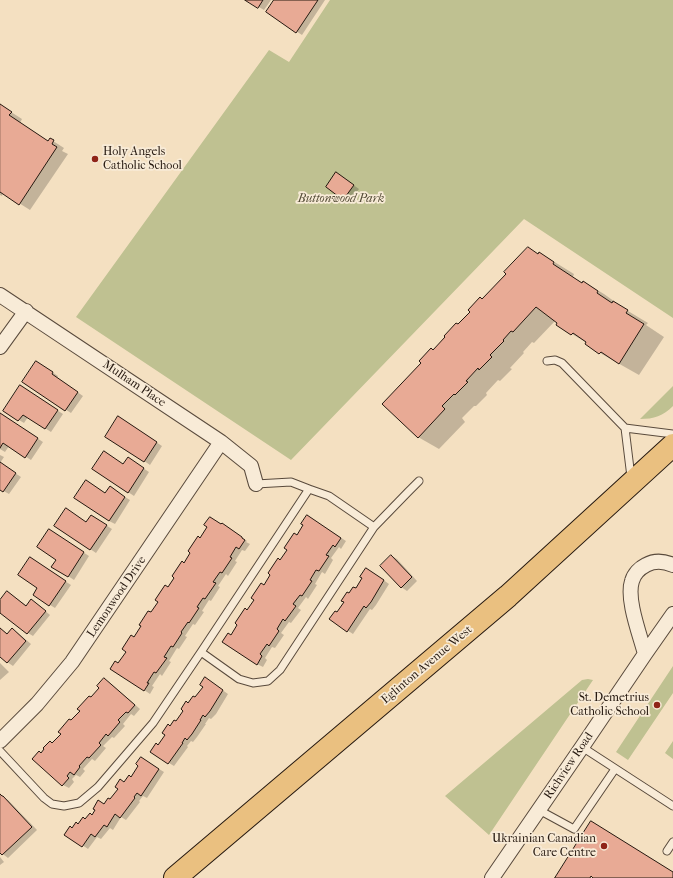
<!DOCTYPE html>
<style>
body{margin:0}
canvas{display:block;background:#f4e0c1}
</style>
<canvas width="673" height="878"></canvas>
<script>
const g = document.querySelector('canvas').getContext('2d');
g.lineJoin = 'round';
function fillPath(path, color) { g.fillStyle = color; g.fill(path, 'evenodd'); }
function stroke(path, color, width, dash) { g.strokeStyle = color; g.lineWidth = width; g.lineCap = dash ? 'butt' : 'round'; g.setLineDash(dash || []); g.stroke(path); }
function drawText(font, color, halo, rows, align = 'center') {
  g.font = font + ' "IM FELL French Canon",serif'; g.lineWidth = 3.5; g.setLineDash([]); g.textBaseline = 'middle'; g.strokeStyle = halo; g.fillStyle = color; for (const [text, x, y, turn = 0] of rows) {
    g.save(); g.translate(x, y); g.rotate((+turn || 0) * Math.PI / 180); g.textAlign = isNaN(turn) ? turn : align; if (halo) g.strokeText(text, 0, 0); g.fillText(text, 0, 0); g.restore();
  }
}
fillPath(new Path2D(`
 M330 0H673V318L524 219 291 460 76 317 269 50 289 62Z
 M673 386V406C663 416 654 419 640 419Z
 M673 666V693L628 760 616 752Z
 M588 679 593 680 489 835 445 796 582 680Z
 M673 741V759L665 753Z`), '#bfc191');
fillPath(new Path2D(`
 M247 0H271L264 10Z
 M275 0H325L302 35 267 12Z
 M0 105 22 119 20 123 48 142 50 139 64 148 62 151 68 154 30 210 3 193 2 196 0 195Z
 M342 177 359 189 349 202 344 199Z
 M540 253 574 274 573 277 583 284 584 282 604 294 618 304V305L648 323 646 325 664 337 639 375 600 353 587 343 557 325 558 323 555 321 534 343 532 342 523 352 524 353 510 368 512 369 500 381 498 380 486 393 487 395 476 406H474L462 418 465 422 439 449 418 437 434 351 482 299Z
 M42 365 58 376 57 378 83 396 71 413 23 382Z
 M25 390 63 414 51 432 28 417 24 423 4 411Z
 M0 414 43 442 31 460 9 446 5 452 0 449Z
 M124 421 162 446 150 465 107 436Z
 M0 455 4 457 0 463 21 477 9 494 0 489Z
 M134 462 149 472 134 496 128 492 124 465Z
 M115 491 130 500 115 524 109 521 105 494Z
 M96 519 112 529 96 553 56 526 87 523Z
 M312 519 346 541 341 549 339 547 331 558 333 560 325 574 322 572 315 584 317 585 308 599 306 597 298 608 301 610 291 623 289 622 281 633 284 635 275 648 272 647 265 658 267 660 263 667 257 664 231 636 297 536Z
 M221 525 228 527 247 541 246 542 250 544 245 551 242 550 235 561 237 562 228 576 226 574 218 586 220 587 211 601 209 600 202 611 204 612 195 625 193 624 185 636 187 637 179 649 177 648 169 661 171 662 162 676 160 674 152 686 154 687 150 694 144 690 119 664 201 539Z
 M55 534 89 556 74 580 68 576 57 560Z
 M392 556 397 559 417 581 407 591 401 587Z
 M36 562 71 585 55 608 50 605 39 588Z
 M372 572 389 584 376 605 372 610 370 609 353 634 330 619 337 613 349 594 356 590Z
 M8 592 27 606 37 604 50 615 33 636 28 633 0 611V602Z
 M0 628 8 634 12 629 18 633 31 644 13 666 7 662 0 656Z
 M0 663 9 672 0 680Z
 M104 679 109 682 140 709 134 716 131 714 123 724 125 726 114 738 112 737 103 746 106 748 95 761 92 759 83 769 85 771 80 777 76 775 72 779 74 782 69 788 63 785 34 759 41 754 53 744 100 688Z
 M211 682 228 694 216 714 211 719 209 718 205 724H206L197 737 193 742 191 741 187 746 188 747 174 766 169 763 158 746 170 727 177 722 189 704 196 699Z
 M141 758 164 772 147 798 143 796 139 801 140 802 126 820 121 817 113 830 110 828 101 839 97 837 88 849 66 834 78 825 93 816 104 805 111 801 125 783 131 778 139 766Z
 M0 795 8 800 37 830 8 858 0 852Z
 M0 857 4 862 0 865Z`), '#0003');
const building = new Path2D(`
 M245 0H263L258 8Z
 M274 0H318L296 33 266 12Z
 M0 104 12 112 9 115 48 141 50 138 54 140 52 144 57 147 19 205 0 192Z
 M336 172 354 185 343 200 326 187Z
 M528 247 538 254 539 252 554 262 553 264 582 283 583 281 598 291 597 293 612 303 613 301 628 310 626 313 644 324 619 364 601 352 599 354 585 344 586 342 573 333 571 335 556 325 557 323 536 307 513 332 511 331 503 340 504 341 490 355 492 357 479 370 478 368 466 381 468 382 455 395 454 394 442 406 445 409 418 438 382 404 421 363 419 361 431 348 433 350 445 337 444 336 456 323 458 324 470 312 468 310 480 297 482 299 506 274 504 272Z
 M36 361 53 372 52 374 78 392 65 411 22 382Z
 M20 385 58 410 45 429 23 415 18 421 3 411Z
 M0 413 38 438 25 458 3 443 0 448Z
 M118 416 157 442 144 462 105 437Z
 M104 451 123 464 128 457 144 468 128 493 92 469Z
 M0 462 16 473 3 492 0 490Z
 M86 480 105 493 110 486 125 497 109 521 74 498Z
 M66 508 86 522 91 515 107 525 90 550 54 526Z
 M307 515 341 538 335 547 333 545 326 555 329 556 319 571 316 570 310 580 312 581 302 596 300 595 293 604 296 606 285 621 283 619 277 629 279 631 269 646 267 644 260 654 262 656 257 665 222 642 228 633 231 635 237 625 235 623 245 608 247 610 254 600 251 598 261 583 264 585 270 575 268 573 278 558 280 560 287 550 284 548 294 533 297 535 303 525 301 524Z
 M210 517 221 524 222 523 242 537V538L245 540 239 549 236 547 230 557 232 558 222 573 220 572 213 582 216 583 205 599 203 598 197 607 199 608 189 623 188 622 181 632 182 633 173 647 171 646 164 657 167 658 156 673 154 672 147 683H149L144 691 110 669 115 661 118 663 126 652 122 649 131 635 134 637 141 626 139 625 148 611 151 612 158 602 155 600 165 585 168 587 174 578 172 576 182 561 184 563 190 553 188 551 198 536 200 538 207 527 204 525Z
 M49 529 84 552 68 577 51 567 56 560 37 547Z
 M391 555 412 577 401 588 380 566Z
 M30 557 66 581 49 606 33 595 37 588 18 575Z
 M366 568 384 580 371 602 366 608 364 606 347 632 329 619 335 611 337 612 344 602 341 601 347 592 349 593 353 587 356 588 362 578 360 577Z
 M7 591 26 606 31 599 46 611 27 634 0 613V600Z
 M0 628 7 634 12 628 26 641 7 663 0 657Z
 M205 677 223 690 210 711 205 717 203 715 200 720H201L192 734 187 740 185 738 182 743H183L168 764 150 752 156 743 158 745 165 735 162 733 168 724 170 726 174 720 176 721 183 711 181 709 186 701 188 703 193 696 195 697 203 687 200 685Z
 M104 678 135 705 128 713 126 712 118 720 120 722 108 736 106 734 99 743 101 745 89 758 87 757 79 766 80 767 74 775 70 772 67 776 69 778 62 786 32 759 39 751 41 753 44 749 43 748 50 741 52 743 61 734 58 732 69 719 71 720 80 711 77 709 89 696 91 697 99 688 97 686Z
 M141 757 159 769 141 796 137 793 134 797 135 798 120 818 115 814 107 827 104 825 95 837 91 834 82 847 64 835 70 826 72 828 76 822 78 824 83 817 85 819 90 813 92 815 95 810 93 809 98 800 104 804 108 798 110 799 118 789 115 787 120 779 124 782 129 775 131 777 138 766 136 764Z
 M0 794 2 796H3L32 827 2 855 0 853Z
 M591 821 673 872V878H593L591 876 590 878H555Z`);
fillPath(building, '#e8aa95');
stroke(building, '#25180f', 1);
const service = new Path2D(`
 M547 361 555 360 562 363 625 428 673 434
 M625 428 631 477
 M309 489 329 496 374 527
 M201 652 239 679 253 683 268 681 280 670 374 527 408 492 419 481
 M582 747 673 806
 M0 751 44 798 52 804 64 806 79 803 98 787 153 723 201 652 309 489 291 482 256 484
 M539 810 574 829 615 769
 M667 851 673 842`);
const minor = new Path2D(`
 M0 295 221 442 251 466 256 484
 M0 347 26 311
 M645 654C640 635 626 599 632 581 634 574 640 568 646 565 655 560 664 561 673 565
 M0 741 37 704 72 662 221 442
 M492 878 582 747 645 654 673 614`);
const primary = new Path2D(`
 M175 878 508 596 673 445`);
stroke(service, '#594a3c', 9);
stroke(minor, '#594a3c', 16);
stroke(primary, '#25180f', 24);
stroke(service, '#f8ebd7', 7);
stroke(minor, '#f8ebd7', 14);
stroke(primary, '#eac080', 22);
for (const [x, y, r, color] of [
 [95,159,4,"#8f2418"],
 [657,705,4,"#8f2418"],
 [604,846,4,"#8f2418"]
]) { const dot = new Path2D(); dot.arc(x, y, r, 0, 2 * Math.PI); g.fillStyle = color; g.fill(dot); stroke(dot, '#f8ebd7', 1.5); }
drawText('12px', '#25180f', '#f8ebd7', [
 ["Holy Angels",103,152,"left"],
 ["Catholic School",103,166,"left"],
 ["St. Demetrius",649,698],
 ["Catholic School",649,712],
 ["Ukrainian Canadian",596,839],
 ["Care Centre",596,853]
], 'right');
drawText('italic 12px', '#534b36', '#f8ebd7', [
 ["Buttonwood Park",341,199]
]);
drawText('12px', '#25180f', '#f8ebd7', [
 ["Mulham Place",134,384,34],
 ["Lemonwood Drive",117,597,-56],
 ["Eglinton Avenue West",427,665,-40],
 ["Richview Road",569,766,-56]
]);
</script>
